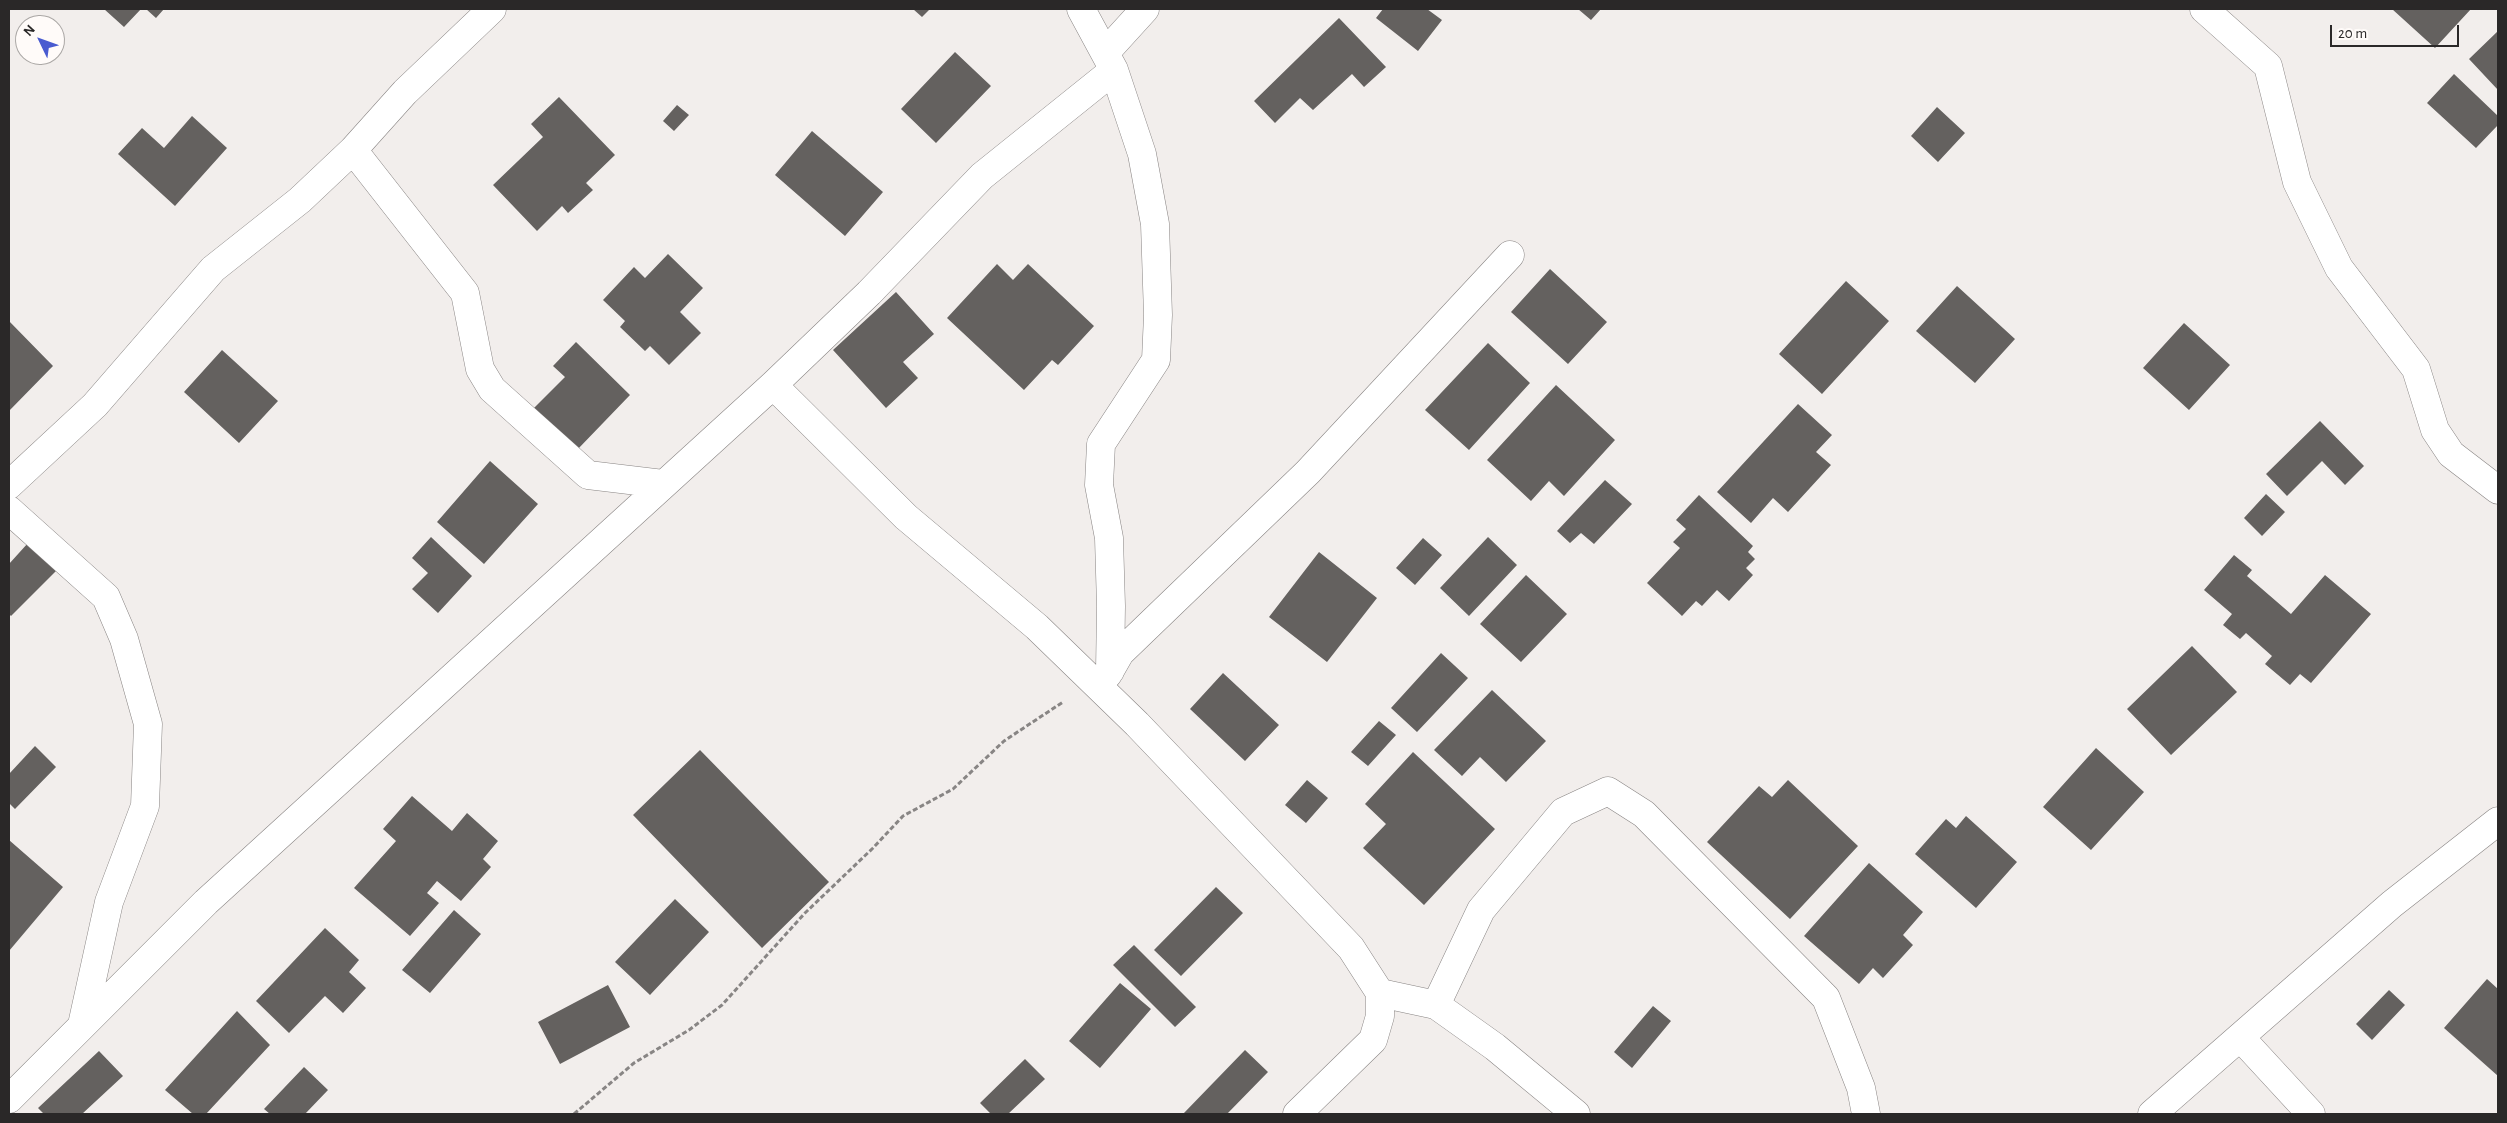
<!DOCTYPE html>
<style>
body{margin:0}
#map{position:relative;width:2507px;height:1123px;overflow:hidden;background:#f2eeec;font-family:"Alegreya Sans",sans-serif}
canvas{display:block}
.frame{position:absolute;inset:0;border:10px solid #2a2828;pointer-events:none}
.north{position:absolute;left:15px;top:15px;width:50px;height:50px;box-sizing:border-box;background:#fffbf9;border:1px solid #aaa7a5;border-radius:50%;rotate:312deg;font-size:14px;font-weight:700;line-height:20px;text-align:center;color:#2a2828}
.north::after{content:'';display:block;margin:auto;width:18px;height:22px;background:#495bd0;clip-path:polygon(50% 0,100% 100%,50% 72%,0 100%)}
.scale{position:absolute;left:2330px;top:25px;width:129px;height:22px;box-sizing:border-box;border:2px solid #2a2828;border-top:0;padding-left:6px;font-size:15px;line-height:18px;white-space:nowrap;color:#2a2828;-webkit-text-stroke:4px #fffbf9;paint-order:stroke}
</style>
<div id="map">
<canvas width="2507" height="1123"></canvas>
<div class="frame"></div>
<div class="north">N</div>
<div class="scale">20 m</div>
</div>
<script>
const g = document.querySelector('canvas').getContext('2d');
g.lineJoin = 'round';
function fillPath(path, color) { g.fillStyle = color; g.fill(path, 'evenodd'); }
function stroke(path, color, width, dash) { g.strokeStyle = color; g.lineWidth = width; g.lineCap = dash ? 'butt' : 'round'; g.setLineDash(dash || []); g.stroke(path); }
fillPath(new Path2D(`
 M104 9H141L124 27Z
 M146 9H164L156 18Z
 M913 9H930L922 17Z
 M1383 9H1427L1442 20 1418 51 1376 18Z
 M1578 9H1601L1591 20Z
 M2392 9H2471L2435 48Z
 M1339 18 1386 67 1364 87 1352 74 1313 110 1300 98 1275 123 1254 101Z
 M2498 31V90L2469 59Z
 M955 52 991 86 936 143 901 109Z
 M2454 74 2498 116V125L2476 148 2427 103Z
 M559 97 615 155 586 183 593 190 568 213 562 206 537 231 493 185 543 137 531 124Z
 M677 105 689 115 674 131 663 121Z
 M1937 107 1965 133 1938 162 1911 136Z
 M192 116 227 148 175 206 118 154 142 128 164 148Z
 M812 131 883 192 845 236 775 175Z
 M668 254 703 288 680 312 701 333 669 365 650 346 645 351 620 327 625 321 603 300 634 267 645 278Z
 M997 264 1013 280 1028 264 1094 326 1058 365 1052 360 1024 390 947 318Z
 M1550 269 1607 322 1568 364 1511 312Z
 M1846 281 1889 321 1822 394 1779 354Z
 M1957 286 2015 339 1975 383 1916 331Z
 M896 292 934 334 903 362 918 378 886 408 833 350Z
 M9 321 53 366 9 411Z
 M2184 323 2230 365 2189 410 2143 368Z
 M576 342 630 395 577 450 534 408 565 377 553 366Z
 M1488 343 1530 383 1469 450 1425 410Z
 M222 350 278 401 239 443 184 392Z
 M1556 385 1615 440 1564 496 1549 481 1531 501 1487 460Z
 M1798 404 1832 435 1816 452 1831 465 1788 512 1773 498 1751 523 1717 492Z
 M2320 421 2364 466 2345 485 2322 461 2287 496 2266 474Z
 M490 461 538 504 484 564 437 522Z
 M1605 480 1632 504 1594 544 1581 533 1570 543 1557 531Z
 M2266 494 2285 512 2262 536 2244 518Z
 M1699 495 1753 546 1748 552 1755 559 1746 568 1753 575 1729 601 1717 590 1702 606 1696 601 1682 616 1647 583 1680 548 1673 542 1686 529 1676 520Z
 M431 537 472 576 438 613 412 589 428 573 412 558Z
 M1488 537 1517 565 1469 616 1440 588Z
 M1423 538 1442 555 1415 585 1396 568Z
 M28 543 57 570 11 616 9 614V564Z
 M1319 552 1377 598 1327 662 1269 617Z
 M2234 555 2252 570 2247 576 2291 614 2325 575 2371 614 2311 683 2300 674 2290 685 2265 664 2272 656 2246 633 2240 639 2223 625 2232 614 2204 590Z
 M1526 575 1567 614 1521 662 1480 624Z
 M2192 646 2237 692 2171 755 2127 709Z
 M1441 653 1468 678 1417 732 1391 708Z
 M1223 673 1279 725 1245 761 1190 709Z
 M1492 690 1546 741 1506 782 1480 757 1462 776 1434 750Z
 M1379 721 1396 735 1368 766 1351 752Z
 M35 746 56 767 15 809 9 803V774Z
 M2096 748 2144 792 2091 850 2043 807Z
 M700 750 829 882 762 948 633 815Z
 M1413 752 1495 829 1424 905 1363 848 1386 824 1365 804Z
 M1307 780 1328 798 1306 823 1285 805Z
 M1788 780 1858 846 1790 919 1707 842 1759 786 1772 797Z
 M412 796 452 831 467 813 498 841 483 859 491 867 461 901 437 881 427 893 439 903 410 936 354 888 396 841 383 829Z
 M1966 816 2017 862 1976 908 1915 854 1946 819 1956 828Z
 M9 840 63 887 9 951Z
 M1869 863 1923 912 1903 935 1913 945 1883 978 1873 968 1859 984 1804 936Z
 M1216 887 1243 913 1181 976 1154 950Z
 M675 899 709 932 650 995 615 962Z
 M454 910 481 934 430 993 402 970Z
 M325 928 359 960 349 972 366 988 343 1013 325 996 289 1033 256 1001Z
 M1134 945 1196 1007 1175 1027 1113 965Z
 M2487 979 2498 989V1076L2444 1028Z
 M1120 983 1151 1009 1100 1068 1069 1041Z
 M608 985 630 1027 560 1064 538 1022Z
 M2389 990 2405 1005 2372 1040 2356 1024Z
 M1653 1006 1671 1021 1632 1068 1614 1052Z
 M237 1011 270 1045 206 1114H193L165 1090Z
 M1245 1050 1268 1072 1227 1114H1183Z
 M99 1051 123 1076 82 1114H44L38 1108Z
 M1025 1059 1045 1079 1008 1114H991L980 1103Z
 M304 1067 328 1090 305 1114H270L264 1109Z`), '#64615f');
const street = new Path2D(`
 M1081 9 1114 70 1142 154 1155 224 1158 315 1156 360 1101 444 1099 485 1109 538 1111 606 1110 671
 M2204 9 2268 66 2297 182 2339 268 2416 369 2435 430 2451 454 2498 490
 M1105 53 1145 9
 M353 150 465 293 480 369 492 389 588 475 663 484
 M773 385 906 517 1037 627 1137 724 1351 948 1380 993V1016L1373 1040 1297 1114
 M9 485 95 405 213 269 300 200 353 150 405 92 492 9
 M9 510 106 597 124 639 148 724 145 806 109 902 82 1025
 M1108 674 1120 653 1308 472 1510 255
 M1380 993 1436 1005 1495 1047 1576 1114
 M1436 1005 1481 910 1563 812 1608 791 1644 814 1826 998 1861 1088 1866 1114
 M2240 1037 2311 1114
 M9 1099 206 902 773 385 869 293 982 176 1114 70
 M2152 1114 2392 904 2498 821`);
stroke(street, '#888483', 29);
stroke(new Path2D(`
 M574 1114 634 1063 689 1030 722 1005 805 913 873 848 903 816 953 789 1004 741 1063 702`), '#888584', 3, [5, 2.5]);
stroke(street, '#fff', 28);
</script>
